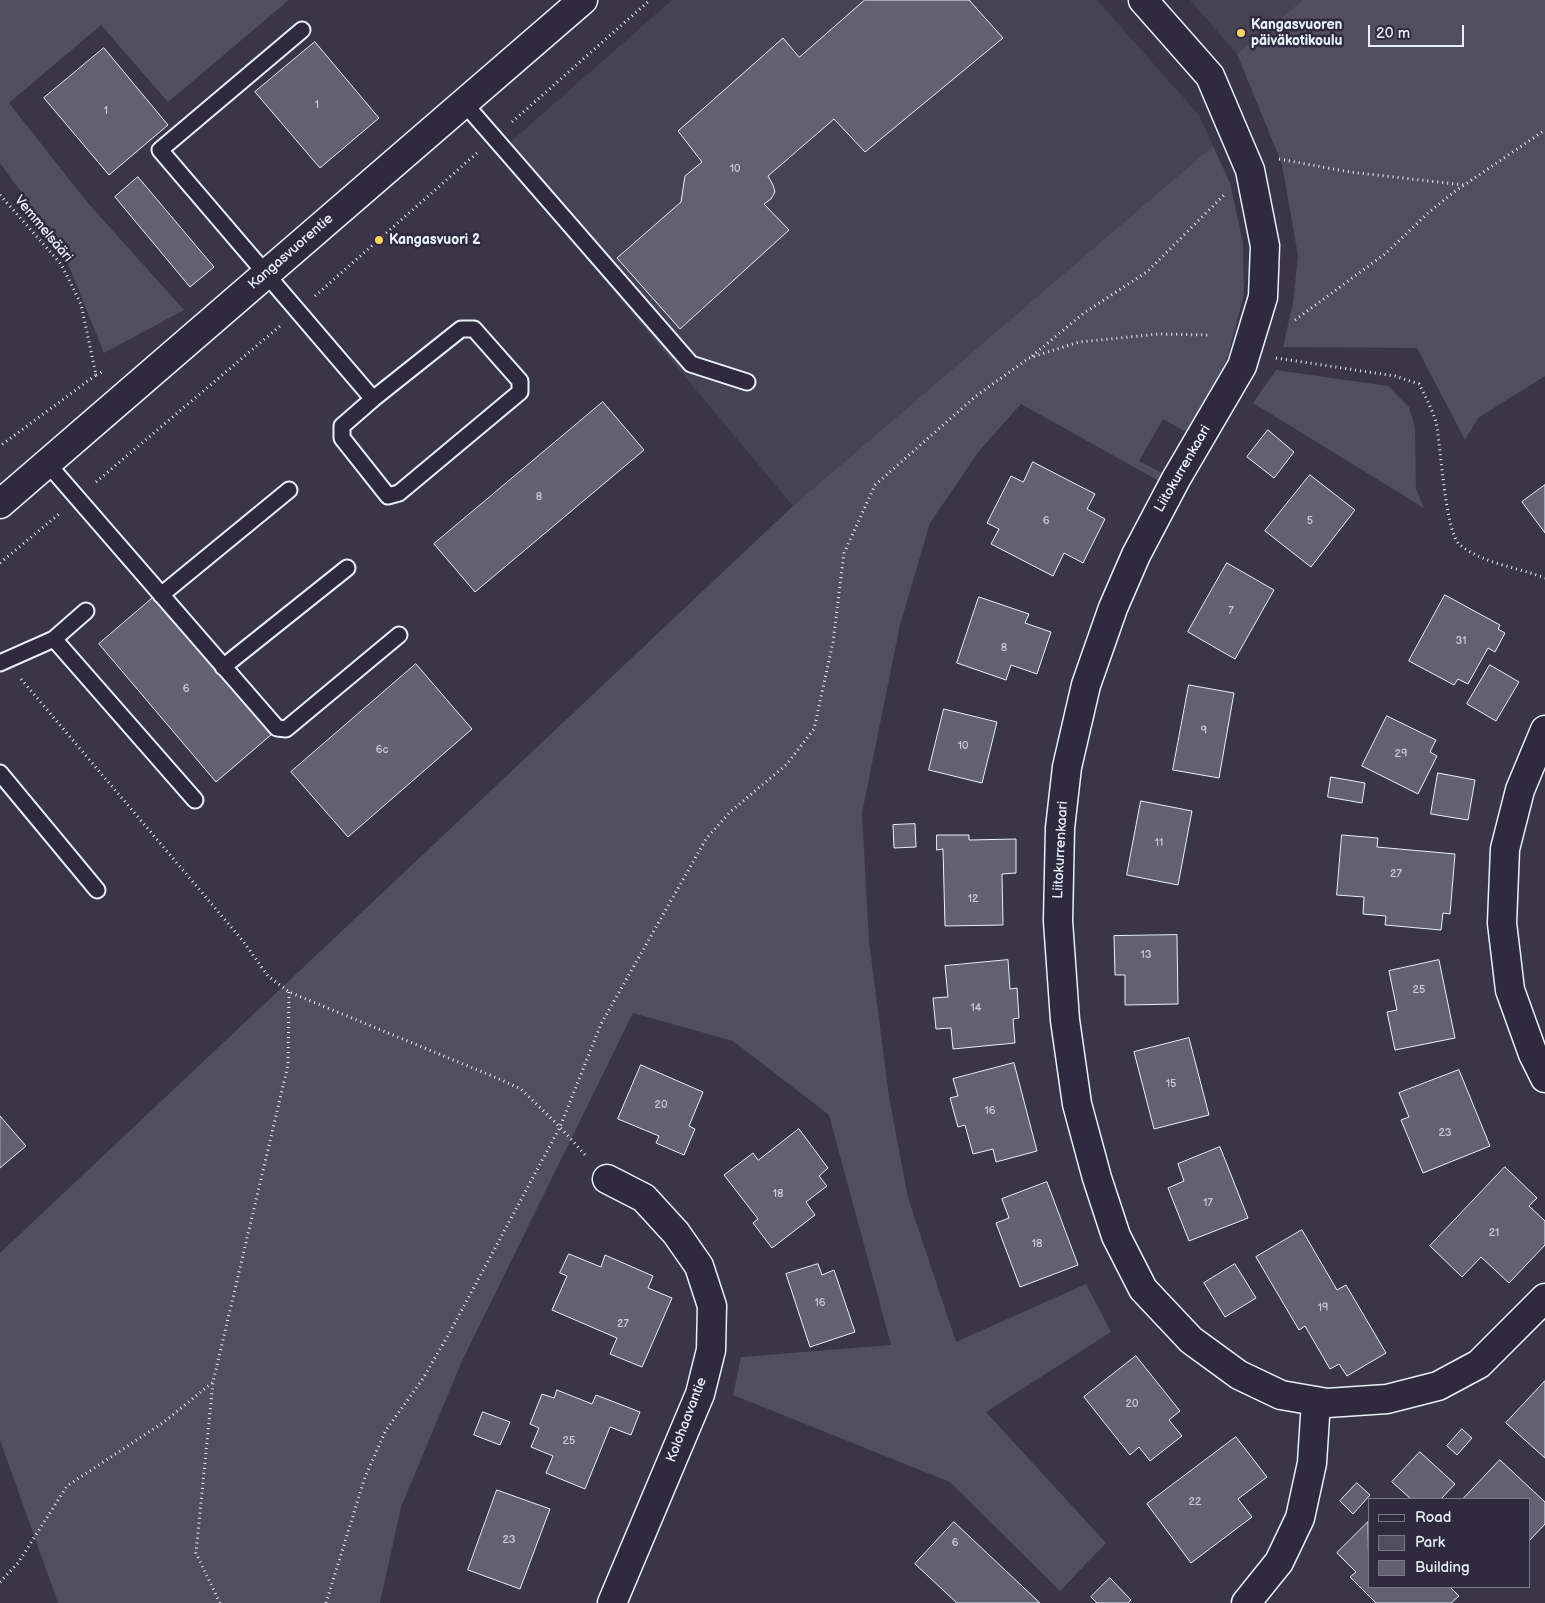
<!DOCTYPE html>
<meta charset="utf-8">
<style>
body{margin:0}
#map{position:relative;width:1545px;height:1603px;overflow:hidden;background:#3a3648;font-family:"Balsamiq Sans",sans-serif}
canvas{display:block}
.legend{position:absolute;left:1368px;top:1498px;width:162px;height:90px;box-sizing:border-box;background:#2f2a3d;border:1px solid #797a88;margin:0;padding:6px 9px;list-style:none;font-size:15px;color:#e8f1f8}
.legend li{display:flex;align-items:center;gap:10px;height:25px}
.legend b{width:25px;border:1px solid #797a88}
.scale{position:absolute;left:1368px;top:25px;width:96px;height:22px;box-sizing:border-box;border:2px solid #e8f1f8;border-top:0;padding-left:6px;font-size:15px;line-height:18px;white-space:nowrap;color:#e8f1f8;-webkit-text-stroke:4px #2f2a3d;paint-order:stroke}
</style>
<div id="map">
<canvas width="1545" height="1603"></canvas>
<ul class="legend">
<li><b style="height:6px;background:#2f2a3d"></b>Road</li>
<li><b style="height:14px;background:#504e5f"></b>Park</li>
<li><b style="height:14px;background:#636171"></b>Building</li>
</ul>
<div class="scale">20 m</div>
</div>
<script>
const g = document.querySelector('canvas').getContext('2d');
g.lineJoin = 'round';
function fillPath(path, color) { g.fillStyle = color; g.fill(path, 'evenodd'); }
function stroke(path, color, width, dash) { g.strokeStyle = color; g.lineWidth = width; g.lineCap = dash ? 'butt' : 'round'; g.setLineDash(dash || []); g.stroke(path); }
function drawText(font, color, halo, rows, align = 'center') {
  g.font = font + ' "Balsamiq Sans",sans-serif'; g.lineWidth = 5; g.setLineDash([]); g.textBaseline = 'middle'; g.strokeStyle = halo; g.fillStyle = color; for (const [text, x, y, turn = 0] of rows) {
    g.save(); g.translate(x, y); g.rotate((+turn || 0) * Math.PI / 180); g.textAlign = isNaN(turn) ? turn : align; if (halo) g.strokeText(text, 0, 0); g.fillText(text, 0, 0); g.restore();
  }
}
fillPath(new Path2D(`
 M672 0H1097L1199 115 1213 146 793 506 498 153Z
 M1190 0H1303L1237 54Z`), '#464354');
fillPath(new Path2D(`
 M0 0H289L168 102 101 25 9 103 87 202 184 310 104 353 62 249 0 163Z
 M1303 0H1545V376L1478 418 1465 440 1417 348 1283 347 1293 303 1298 256 1282 164 1237 54Z
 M1213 146 1230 183 1243 243 1244 295 1227 359 1188 433 1163 419 1139 461 1162 473 1159 481 1021 404 979 451 930 523 900 625 862 813 869 941 889 1097 908 1198 956 1342 1086 1284 1111 1332 986 1412 1106 1543 1060 1591 950 1482 733 1395 741 1357 891 1345 829 1115 733 1041 633 1013 462 1361 401 1507 380 1603H58L0 1440V1253L793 506Z
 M1276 370 1388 386 1409 407 1415 428 1416 489 1424 508 1253 403Z`), '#504e5f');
const building = new Path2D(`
 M865 0H969L1003 38 865 152 834 119 768 176 773 185 775 192 771 199 764 204 789 230 680 329 617 258 681 202 685 176 702 162 678 131 783 38 799 57Z
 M315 42 379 118 320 168 255 92Z
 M104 48 168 125 109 175 44 98Z
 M138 177 214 267 190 287 115 197Z
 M603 402 644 450 475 592 434 544Z
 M1268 430 1294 452 1274 478 1247 457Z
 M1033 462 1095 494 1087 509 1105 519 1083 563 1064 553 1053 576 991 544 999 529 987 523 1011 476 1023 482Z
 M1310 475 1355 510 1311 567 1265 531Z
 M1545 485V533L1522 502Z
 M1227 563 1274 590 1235 659 1188 632Z
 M1445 595 1500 625 1498 629 1505 633 1495 652 1488 648 1468 684 1458 679 1454 685 1409 661Z
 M155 596 272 734 216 782 99 644Z
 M979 597 1029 614 1025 623 1051 632 1037 674 1011 665 1006 680 957 663Z
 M416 664 472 729 348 837 291 772Z
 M1490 665 1519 682 1496 721 1467 704Z
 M1189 685 1234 693 1219 778 1173 770Z
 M944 709 997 722 982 783 929 770Z
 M1387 716 1436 740 1430 752 1437 756 1418 794 1362 766Z
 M1438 773 1475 780 1468 820 1431 814Z
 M1331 777 1365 783 1362 803 1328 797Z
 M1141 801 1192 811 1178 885 1127 875Z
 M915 824 916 847 894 848 893 825Z
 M937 835H969V840L1016 839V873L1002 874 1003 925 945 926 943 849 937 850Z
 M1342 835 1378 838 1377 847 1455 854 1450 914 1443 913 1441 930 1385 925 1386 916 1363 914 1364 897 1337 895Z
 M1177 935 1178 1004 1125 1005V975H1115L1114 936Z
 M1008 960 1010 989 1017 988 1019 1018 1013 1019 1015 1043 953 1049 951 1028 936 1029 933 998 948 997 945 966Z
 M1439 960 1455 1038 1395 1050 1387 1012 1397 1010 1389 971Z
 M1189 1038 1209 1115 1154 1129 1134 1052Z
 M1014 1063 1037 1151 996 1162 993 1149 973 1154 965 1125 958 1127 950 1098 958 1096 953 1079Z
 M641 1065 703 1092 689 1126 695 1129 684 1155 656 1143 659 1136 618 1119Z
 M1459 1070 1490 1146 1423 1173 1401 1120 1409 1117 1399 1093Z
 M0 1116 26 1146 0 1168Z
 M799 1129 828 1168 819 1176 827 1186 806 1202 815 1215 772 1248 753 1223 758 1219 724 1175 753 1153 758 1160Z
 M1220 1147 1248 1218 1189 1241 1168 1188 1184 1181 1178 1164Z
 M1505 1167 1537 1198 1529 1206 1545 1221V1245L1509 1283 1481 1257 1462 1277 1430 1246Z
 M1047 1182 1078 1265 1020 1287 996 1223 1009 1218 1002 1199Z
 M1302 1230 1337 1290 1346 1285 1386 1353 1347 1376 1339 1364 1330 1369 1305 1326 1299 1330 1256 1257Z
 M569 1254 601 1267 605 1255 653 1276 648 1288 672 1298 642 1367 610 1354 617 1338 552 1310 567 1276 560 1273Z
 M818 1264 822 1275 834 1270 855 1332 810 1347 786 1274Z
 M1235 1264 1256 1298 1225 1317 1204 1283Z
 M1136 1356 1180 1411 1169 1420 1182 1436 1150 1461 1139 1447 1130 1455 1084 1397Z
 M1545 1381V1458L1506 1423Z
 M557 1390 592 1404 596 1395 640 1412 631 1435 610 1427 585 1489 546 1473 553 1456 531 1447 539 1428 530 1424 542 1394 554 1398Z
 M483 1412 510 1422 500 1445 474 1435Z
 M1462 1429 1472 1438 1457 1455 1447 1446Z
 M1236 1437 1267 1477 1238 1499 1252 1517 1191 1563 1147 1504Z
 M1420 1452 1455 1484 1441 1499H1411L1392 1482Z
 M1500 1460 1545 1502V1524L1529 1541V1499H1463Z
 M1357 1483 1370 1495 1353 1514 1340 1501Z
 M497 1490 550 1509 520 1589 468 1570Z
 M954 1522 1040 1603H957L915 1564Z
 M1368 1522 1369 1587H1450L1459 1596 1451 1603H1376L1350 1577 1356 1572 1337 1553Z
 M1110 1578 1131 1600 1128 1603H1097L1091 1597Z`);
fillPath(building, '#636171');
stroke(building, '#e8f1f8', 1);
const service = new Path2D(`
 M302 30 160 150 373 399 461 329H474L520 381V392L399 493 388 496 342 438V426L373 399
 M464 103 691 364 747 382
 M47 463 277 728 286 729 399 635
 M161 595 289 490
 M54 639 86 611
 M0 663 54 639 195 800
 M223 667 347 568
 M0 773 97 890`);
const minor = new Path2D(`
 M1143 0 1210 76 1250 170 1265 246 1263 297 1242 366 1176 479 1136 555 1113 608 1086 685 1067 767 1060 828 1058 921 1065 1020 1077 1104 1097 1178 1116 1236 1143 1289 1191 1340 1239 1375 1281 1395 1327 1403 1387 1399 1438 1386 1479 1364 1545 1298
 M1545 730 1520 790 1505 849 1502 923 1510 990 1533 1054 1545 1078
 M607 1179 644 1198 676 1233 699 1266 712 1306 711 1350 700 1394 612 1603
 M1246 1603 1279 1562 1300 1518 1312 1463 1316 1401`);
const secondary = new Path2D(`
 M0 504 583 0`);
stroke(service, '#e8f1f8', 19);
stroke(minor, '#e8f1f8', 31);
stroke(secondary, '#e8f1f8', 31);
stroke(new Path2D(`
 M512 122 650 0
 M1279 159 1350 172 1464 185
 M0 195 61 264 81 304 96 375 0 446
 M315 296 477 153
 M1295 320 1385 254 1428 213 1454 192 1545 130
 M1032 356 1084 313 1148 271 1224 195
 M1276 358 1395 376 1419 384C1425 396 1432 409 1436 422 1441 446 1445 533 1460 545 1484 564 1517 567 1545 578
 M96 375 104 371
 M96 482 280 326
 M0 563 59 514
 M21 679 243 941 268 976 289 992 497 1078 521 1089 560 1127 587 1157
 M0 1582 18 1563 67 1486 164 1422 213 1382
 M220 1603 196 1553 213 1382 288 1065 289 992
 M326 1603 365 1477 386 1430 422 1380 450 1332 560 1127 601 1024 706 839 730 812 786 765 814 729 833 642 844 553 875 485 976 396 1029 358 1079 342 1160 334 1209 335`), '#e8f1f8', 3, [1, 4]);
stroke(service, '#2f2a3d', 15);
stroke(minor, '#2f2a3d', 28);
stroke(secondary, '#2f2a3d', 28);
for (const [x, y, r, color] of [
 [1241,33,5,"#ffd166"],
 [379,240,5,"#ffd166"]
]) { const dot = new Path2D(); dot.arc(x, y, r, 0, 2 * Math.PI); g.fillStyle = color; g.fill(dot); stroke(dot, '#2f2a3d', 2); }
drawText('11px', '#c7cdd6', null, [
 ["1",317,105],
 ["1",106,111],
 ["10",735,169],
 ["8",539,497],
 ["6",1046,521],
 ["5",1310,521],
 ["7",1231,611],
 ["31",1461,641],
 ["8",1004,648],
 ["6",186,689],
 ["9",1204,731],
 ["10",963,746],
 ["6c",382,750],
 ["29",1401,754],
 ["11",1159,843],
 ["27",1396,874],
 ["12",973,899],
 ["13",1146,955],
 ["25",1419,990],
 ["14",976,1008],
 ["15",1171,1084],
 ["20",661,1105],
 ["16",990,1111],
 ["23",1445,1133],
 ["18",778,1194],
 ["17",1208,1203],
 ["21",1494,1233],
 ["18",1037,1244],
 ["16",820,1303],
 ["19",1323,1308],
 ["27",623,1324],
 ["20",1132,1404],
 ["25",569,1441],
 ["22",1195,1502],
 ["23",509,1540],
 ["6",955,1543]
]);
drawText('bold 14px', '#e8f1f8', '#2f2a3d', [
 ["Kangasvuoren",1251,25],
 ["päiväkotikoulu",1251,41],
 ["Kangasvuori 2",389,240]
], 'left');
drawText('14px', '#e8f1f8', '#2f2a3d', [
 ["Vemmelsääri",43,229,50],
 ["Kangasvuorentie",291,252,-41],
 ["Liitokurrenkaari",1183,469,-60],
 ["Liitokurrenkaari",1061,850,-87],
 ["Kolohaavantie",687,1420,-69]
]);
</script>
